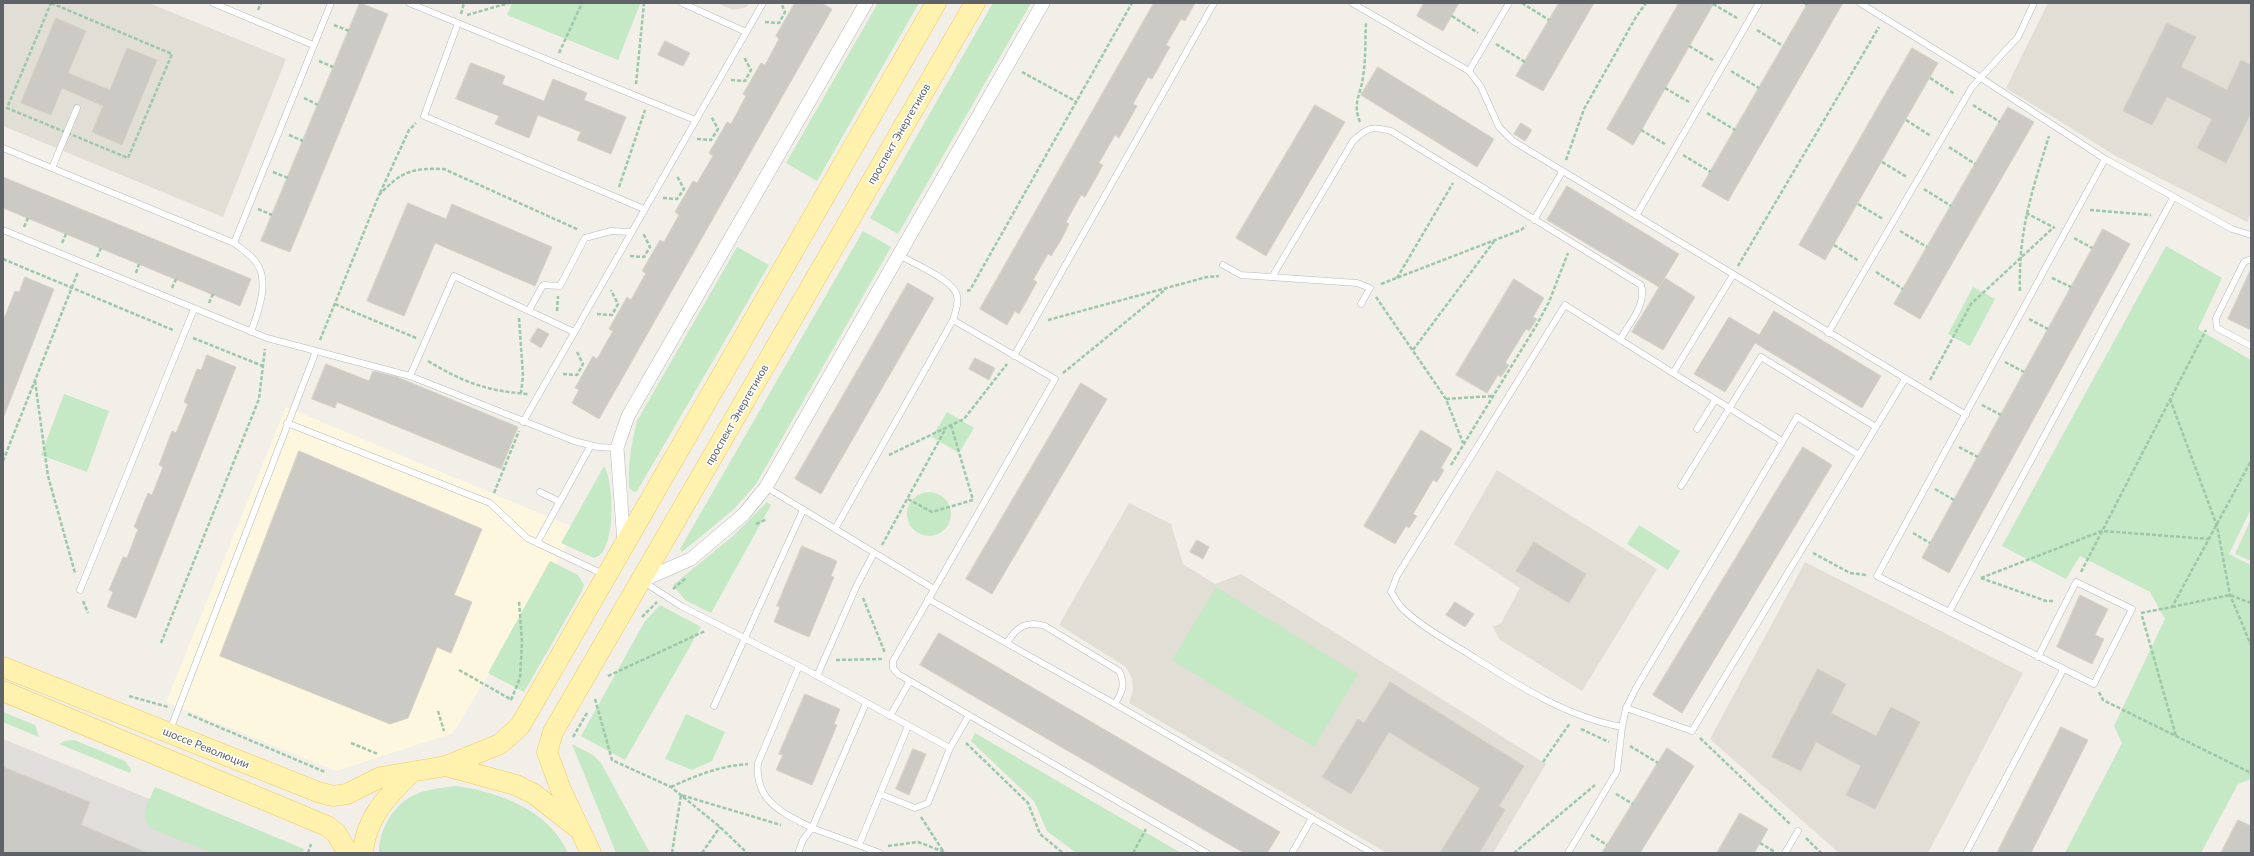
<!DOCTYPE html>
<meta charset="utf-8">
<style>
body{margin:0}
#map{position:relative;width:2254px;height:856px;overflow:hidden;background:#f1efe8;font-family:Lato,sans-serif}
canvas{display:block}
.frame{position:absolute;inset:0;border:4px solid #5f6368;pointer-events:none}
</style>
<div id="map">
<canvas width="2254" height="856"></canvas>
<div class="frame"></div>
</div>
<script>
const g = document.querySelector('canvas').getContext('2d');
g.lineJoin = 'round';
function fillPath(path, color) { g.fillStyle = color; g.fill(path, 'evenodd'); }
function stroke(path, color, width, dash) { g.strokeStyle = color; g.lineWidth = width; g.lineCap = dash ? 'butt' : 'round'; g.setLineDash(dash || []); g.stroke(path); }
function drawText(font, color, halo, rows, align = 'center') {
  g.font = font + ' Lato,sans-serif'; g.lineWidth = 3; g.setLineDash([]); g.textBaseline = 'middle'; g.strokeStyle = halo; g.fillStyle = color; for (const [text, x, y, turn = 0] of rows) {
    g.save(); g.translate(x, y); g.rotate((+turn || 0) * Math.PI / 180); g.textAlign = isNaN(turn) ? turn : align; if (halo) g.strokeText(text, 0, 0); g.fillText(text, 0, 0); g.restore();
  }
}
fillPath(new Path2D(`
 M286 407 577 529 453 733 336 771 166 702Z`), '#fef7e0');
fillPath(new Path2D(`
 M3 739 282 853H3Z`), '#e0deda');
fillPath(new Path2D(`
 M3 3H149L286 59 223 217 3 126Z
 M716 3H749L747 7 734 10Z
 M2048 3H2251V214L2247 222 2116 156 2006 88Z
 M1497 470 1657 569 1582 691 1499 639 1493 627 1501 623 1520 588 1454 544Z
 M1129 503 1171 524 1183 564 1215 584 1241 574 1546 764 1493 853H1387L1129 703 1133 690 1132 678 1126 667 1059 625Z
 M1805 562 2023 673 1928 853H1839L1710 739Z`), '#e1ded6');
fillPath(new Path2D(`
 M512 3H638L640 4 618 60 507 15Z
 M878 3H919L817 181 786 163Z
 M993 3H1031L898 234 870 218Z
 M863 231 891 247 756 484 734 509 682 552 680 549Z
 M2166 246 2222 278 2198 329 2251 360V509L2229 554 2251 565V779L2238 784 2201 853H2065L2122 743 2114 726 2165 619 2150 592 2080 556 2066 579 2002 546Z
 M737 247 769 265 637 491 634 492 629 488C628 464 631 444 637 421Z
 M1973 287 1995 299 1970 346 1948 334Z
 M64 394 109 411 87 472 41 455Z
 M947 412 974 428 959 453 932 437Z
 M604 466C614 481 617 553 594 558L561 543Z
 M907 514a22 22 0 1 1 44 0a22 22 0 1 1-44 0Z
 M767 502 771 505 711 613 685 600 673 585 733 536Z
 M2251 519V561L2235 554Z
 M1639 525 1680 551 1668 570 1627 544Z
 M550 561 578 575 584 585 582 591 524 692 488 673Z
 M1216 587 1358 674 1314 747 1172 660Z
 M660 605 701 627 625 760 581 736 645 621Z
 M3 712 35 725 39 737 3 722Z
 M686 714 725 732 712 761 692 770 665 759Z
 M975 733 1181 853 1075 852 1047 831 1034 801 971 741Z
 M74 740 125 761 131 769 130 773 59 744 64 741Z
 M572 744 593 755 601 763 650 853H616Z
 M456 786C499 792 549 810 568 853H379C378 831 394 804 414 795 427 789 442 788 456 786Z
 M155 787 304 849 303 853H213L152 829C138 817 149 801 155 787Z`), '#c5e8c5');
const building = new Path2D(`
 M360 3 388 14 290 252 261 241Z
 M795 3H821L832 9 599 419 572 403 579 390 575 388 593 356 597 359 613 331 609 329 627 297 631 300 646 273 642 271 660 240 664 242 679 215 675 212 693 181 697 183 713 156 709 153 727 122 731 124 746 96 743 94 761 63 765 65 779 39 776 36Z
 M1154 3H1195L1185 21 1181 19 1166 45 1170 47 1152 79 1148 77 1133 104 1137 106 1119 138 1115 135 1099 163 1103 165 1085 197 1081 195 1066 222 1069 224 1061 240 1051 256 1048 254 1033 280 1037 282 1019 314 1015 311 1007 325 980 309Z
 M1424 3H1459L1443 31 1417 16Z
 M1559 3H1594L1543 91 1516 76Z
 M1679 3H1714L1633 145 1607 129Z
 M1808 3H1843L1728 201 1702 186Z
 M56 18 86 31 68 73 110 90 127 48 157 60 122 145 92 132 103 106 62 88 51 115 21 103Z
 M2167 23 2196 37 2181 67 2227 90 2241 60 2251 65V113L2226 163 2197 148 2212 119 2167 97 2152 125 2123 111Z
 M665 41 690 53 683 66 658 55Z
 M1912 48 1938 63 1825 260 1799 245Z
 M471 63 505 76 502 84 544 101 553 79 587 93 584 100 626 117 611 154 577 140 581 132 538 115 529 138 495 124 499 116 456 99Z
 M1378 67 1494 139 1477 167 1361 95Z
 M1315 105 1345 122 1266 256 1236 238Z
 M2008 107 2034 122 1920 319 1894 304Z
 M1521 123 1532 130 1525 141 1514 134Z
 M3 177 251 279 240 306 3 208Z
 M1567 186 1679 254 1659 287 1547 220Z
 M408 203 446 219 452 204 552 247 535 286 435 243 404 316 367 301Z
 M2103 229 2130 244 1949 573 1922 558Z
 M2251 269V330L2228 319Z
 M25 277 54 289 4 416 3 321 15 291 19 292Z
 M1665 278 1695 297 1663 350 1632 332Z
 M1514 279 1544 298 1533 317 1537 319 1529 331 1526 329 1505 363 1509 365 1501 377 1498 375 1487 393 1456 375Z
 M908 283 934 298 821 494 795 479Z
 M1774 311 1881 376 1862 408 1755 343 1725 392 1694 374 1729 317 1759 335Z
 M538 328 549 334 541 348 530 341Z
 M207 355 236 367 136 618 107 607 113 592 109 590 123 557 127 558 138 529 134 527 148 493 152 495 163 467 159 465 172 431 176 433 188 404 184 402 197 369 201 370Z
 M975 358 995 368 989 380 969 369Z
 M326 364 369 381 373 371 397 377 518 427 501 469 337 402 335 408 312 399Z
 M1081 383 1107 399 992 594 966 579Z
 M1421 430 1452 449 1441 468 1444 470 1437 482 1433 480 1413 514 1417 516 1409 528 1406 526 1395 544 1364 526Z
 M1803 447 1832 465 1682 713 1653 695Z
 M299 451 482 529 454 595 472 602 451 653 437 647 408 718 390 724 220 656Z
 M1197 540 1209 547 1203 559 1190 552Z
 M1534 542 1586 574 1569 603 1516 571Z
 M802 546 837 561 831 576 834 577 809 637 774 622 780 607 777 606Z
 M2080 595 2108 609 2095 635 2104 639 2092 664 2057 647Z
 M1455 602 1474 614 1465 627 1446 615Z
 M939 633 1280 832 1267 853H1244L920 665Z
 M1818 669 1846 684 1831 713 1876 736 1891 707 1920 722 1875 809 1846 795 1861 766 1816 742 1801 771 1772 757Z
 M1390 682 1524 766 1499 806 1505 810 1479 853H1440L1480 788 1389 732 1351 794 1322 777 1358 719 1364 723Z
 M805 694 840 709 834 724 837 725 812 785 776 770 783 755 779 754Z
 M2061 727 2088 740 2031 853H1997Z
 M1667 748 1694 766 1640 853H1602Z
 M913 749 926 754 909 795 896 789Z
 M3 767 90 802 81 825 148 853H3Z
 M1740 813 1768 829 1760 843 1754 853H1717Z
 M2238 820 2251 826V853H2221Z`);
fillPath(building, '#cccac5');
stroke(building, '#d6d1c6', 1);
const service = new Path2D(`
 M213 3 313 45
 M409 3 695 120
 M682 3 746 32
 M1352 3 1469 71 1509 3
 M1860 3 1981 78 2105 159 2232 229 2251 235
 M458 23 424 116 644 209
 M1469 71 1481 87 1499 127 1513 141 1966 415
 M3 148 234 243C241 249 250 254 255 261 271 280 258 312 251 332
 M52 168 77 108
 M1636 216 1759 3
 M1534 220 1562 172
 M3 230 267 338 410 376 574 441 598 447 617 448
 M234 243 331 3
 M2251 259 2244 262 2216 318 2217 328 2251 346
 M1223 265 1241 275 1357 283 1370 288 1361 304
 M1733 275 1673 373 1782 441
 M1272 277 1353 141C1368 127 1372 126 1391 131L1641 285C1647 305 1629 323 1620 340
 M529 310 543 285 560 286 585 238 611 231 631 232
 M953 320 1055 379 893 661V668L898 674 1207 853
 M1828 333 1972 87 2018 37 2034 3
 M1014 356 1214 3
 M410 376 454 276 574 332
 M523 422 763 3
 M287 423 490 503 527 538 605 575
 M1697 429 1715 400
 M1681 486 1761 357 1876 427
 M766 487 934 589
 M540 492 560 502
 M835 529 953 320C955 313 959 304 957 296 955 281 913 263 899 255
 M537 543 591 445
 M644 582 681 606 799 666 950 748
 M80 590 194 309
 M928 599 1115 704 1372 853
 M1949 612 2173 198
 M1007 643C1016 627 1027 620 1045 626L1119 671C1126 685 1122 692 1115 704
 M2038 657 2076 582 2132 609 2094 684 1877 576 2105 159
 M817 676 857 585 874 553
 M866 703 812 828 880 853
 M714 706 803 510
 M1626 708 1692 731 1905 379
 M890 716 910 681
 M1622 727C1563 716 1513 682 1464 651 1445 640 1416 623 1401 607 1397 603 1395 597 1391 592L1397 576 1565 305 1673 373
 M170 730 316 351
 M880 794 915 808 928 803 950 748 969 715
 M859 845 908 726
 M798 853 803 840 812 828C783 813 754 801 758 763L799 666
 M1292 853 1312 818
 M1568 853 1617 771 1622 727 1626 708 1636 688 1797 417 1859 455
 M1785 853 1798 831
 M1966 853 2063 670`);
const minor = new Path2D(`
 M624 543 617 448 628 416 866 3
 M641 581 691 559 744 514 766 487 1043 3`);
const primary = new Path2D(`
 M3 667 318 792 333 796 347 794 381 777 446 766 516 785 534 794 576 827
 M3 691 327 826 336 833 348 853
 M446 766 500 744 520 726 936 3
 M363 853C365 819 388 795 411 773
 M591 853 561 790 547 752 553 732 975 3`);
stroke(service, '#b5b8bc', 7);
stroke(minor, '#b5b8bc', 14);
stroke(primary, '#f2c960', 21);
stroke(new Path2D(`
 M51 3 172 54 128 158 7 108Z
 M1522 3 1549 20
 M1805 3 1807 5
 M1713 4 1737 18
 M258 10 261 3
 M461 14 464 3
 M467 15 509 3
 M1452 16 1478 33
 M765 22 779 23 785 12 781 3
 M334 25 349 31
 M1757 30 1783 46
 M1496 44 1525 62
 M1689 46 1713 60
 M559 53 582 3
 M319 61 333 67
 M1731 71 1759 88
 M1022 72 1077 102
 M1930 78 1955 94
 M731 80 745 81 751 70 744 57
 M636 84 644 3
 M1665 88 1689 102
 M304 98 318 105
 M1973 105 2000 122
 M1707 113 1735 130
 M1906 120 1931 136
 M1360 122C1352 102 1361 95 1363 77 1366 59 1365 41 1366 23
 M1641 130 1665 144
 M289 135 303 141
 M697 139 711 140 718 129 711 116
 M1949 147 1975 164
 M1683 155 1711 172
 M1566 160 1584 109 1636 17 1646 3
 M1882 162 1907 177
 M273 172 288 178
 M619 187 645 110
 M1924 189 1951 206
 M380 193 409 130 416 123
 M663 198 677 199 684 189 677 176
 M1858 204 1883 219
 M258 209 272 215
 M2090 210 2151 215
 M2026 213 2055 228
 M24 227 28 218
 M1900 231 1927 247
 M2074 238 2092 248
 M62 243 66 234
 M1834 245 1859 261
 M630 256 644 257 650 247 643 233
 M97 257 101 248
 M3 259 173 330
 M1738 266 1879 27
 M1876 272 1903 289
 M136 273 139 264
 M1397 278 1453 183
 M2052 278 2071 287
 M1381 284 1521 230 1526 226
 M172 288 176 279
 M967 291 970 290 1132 3
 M2020 291C2018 232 2032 191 2049 136
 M1376 297 1446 399 1463 443
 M209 303 213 294
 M335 304 416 338
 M557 311 558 296
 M597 314 612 315 618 304 611 290
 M519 318 523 376 521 393
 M2029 319 2048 329
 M1048 320 1207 277 1219 276
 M193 338 263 366
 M320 340 379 195C402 171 411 168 444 169L579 230
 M1413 350 1495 240
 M428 361C463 382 486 391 528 394
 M2005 362 2024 372
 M1063 373 1166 289
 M563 374 577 375 583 364 577 352
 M1930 380 1971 304 2054 227
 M35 381 48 476 75 573
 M1446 399 1492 396
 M2170 399 2217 526 2230 595 2251 645
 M1982 405 2001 415
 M951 425 973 500
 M1959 447 1978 457
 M889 455 964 419 1007 364
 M3 461 78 272
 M1451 465 1536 326 1549 302 1568 253
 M1935 489 1954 500
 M494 493 519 431
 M908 499 932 512 973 500
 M756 524 767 519
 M1913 533 1930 543
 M882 545 946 428
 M1813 553 1850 573 1866 575
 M2081 572 2206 330
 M1981 578 2102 531 2209 539
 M1981 578 2046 601H2054
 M673 589 686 578
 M863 598 885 653
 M83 601 88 613
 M2172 607 2230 595 2251 603
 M2141 613 2172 607 2251 461
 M2142 616 2176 736
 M642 617 657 602
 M161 643 259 399 265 349
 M836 660 883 659
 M459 670 512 700
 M608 676 705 631
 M2099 692 2103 700 2251 773
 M129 696 168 707
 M595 699 612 760 671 787 720 827 747 853
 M511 700 520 678 522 642 519 601
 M438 711 444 731
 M188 714 325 772
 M1581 729 1609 742
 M573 737 587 713
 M1700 738 1790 824
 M351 743 378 754
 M966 743 1028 803 1040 834 1063 853
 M1630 746 1658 763
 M1543 762 1570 723
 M671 787C697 775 720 766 748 764
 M1616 794 1633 804
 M921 817 943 851
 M1591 835 1607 845
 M1806 838 1821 853
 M1760 843 1775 852
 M888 846 918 842 947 853
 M308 853 311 844
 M672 853 681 795 781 825
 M702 853 720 827
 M1133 853 1146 829
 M1514 853 1595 785`), '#9cc7a9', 2.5, [4, 2]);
stroke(service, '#fff', 6);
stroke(minor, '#fff', 13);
stroke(primary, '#fff2af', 20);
drawText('11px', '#5f6368', '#fff', [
 ["проспект Энергетиков",899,134,-60],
 ["проспект Энергетиков",737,415,-60],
 ["шоссе Революции",206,748,22]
]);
</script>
